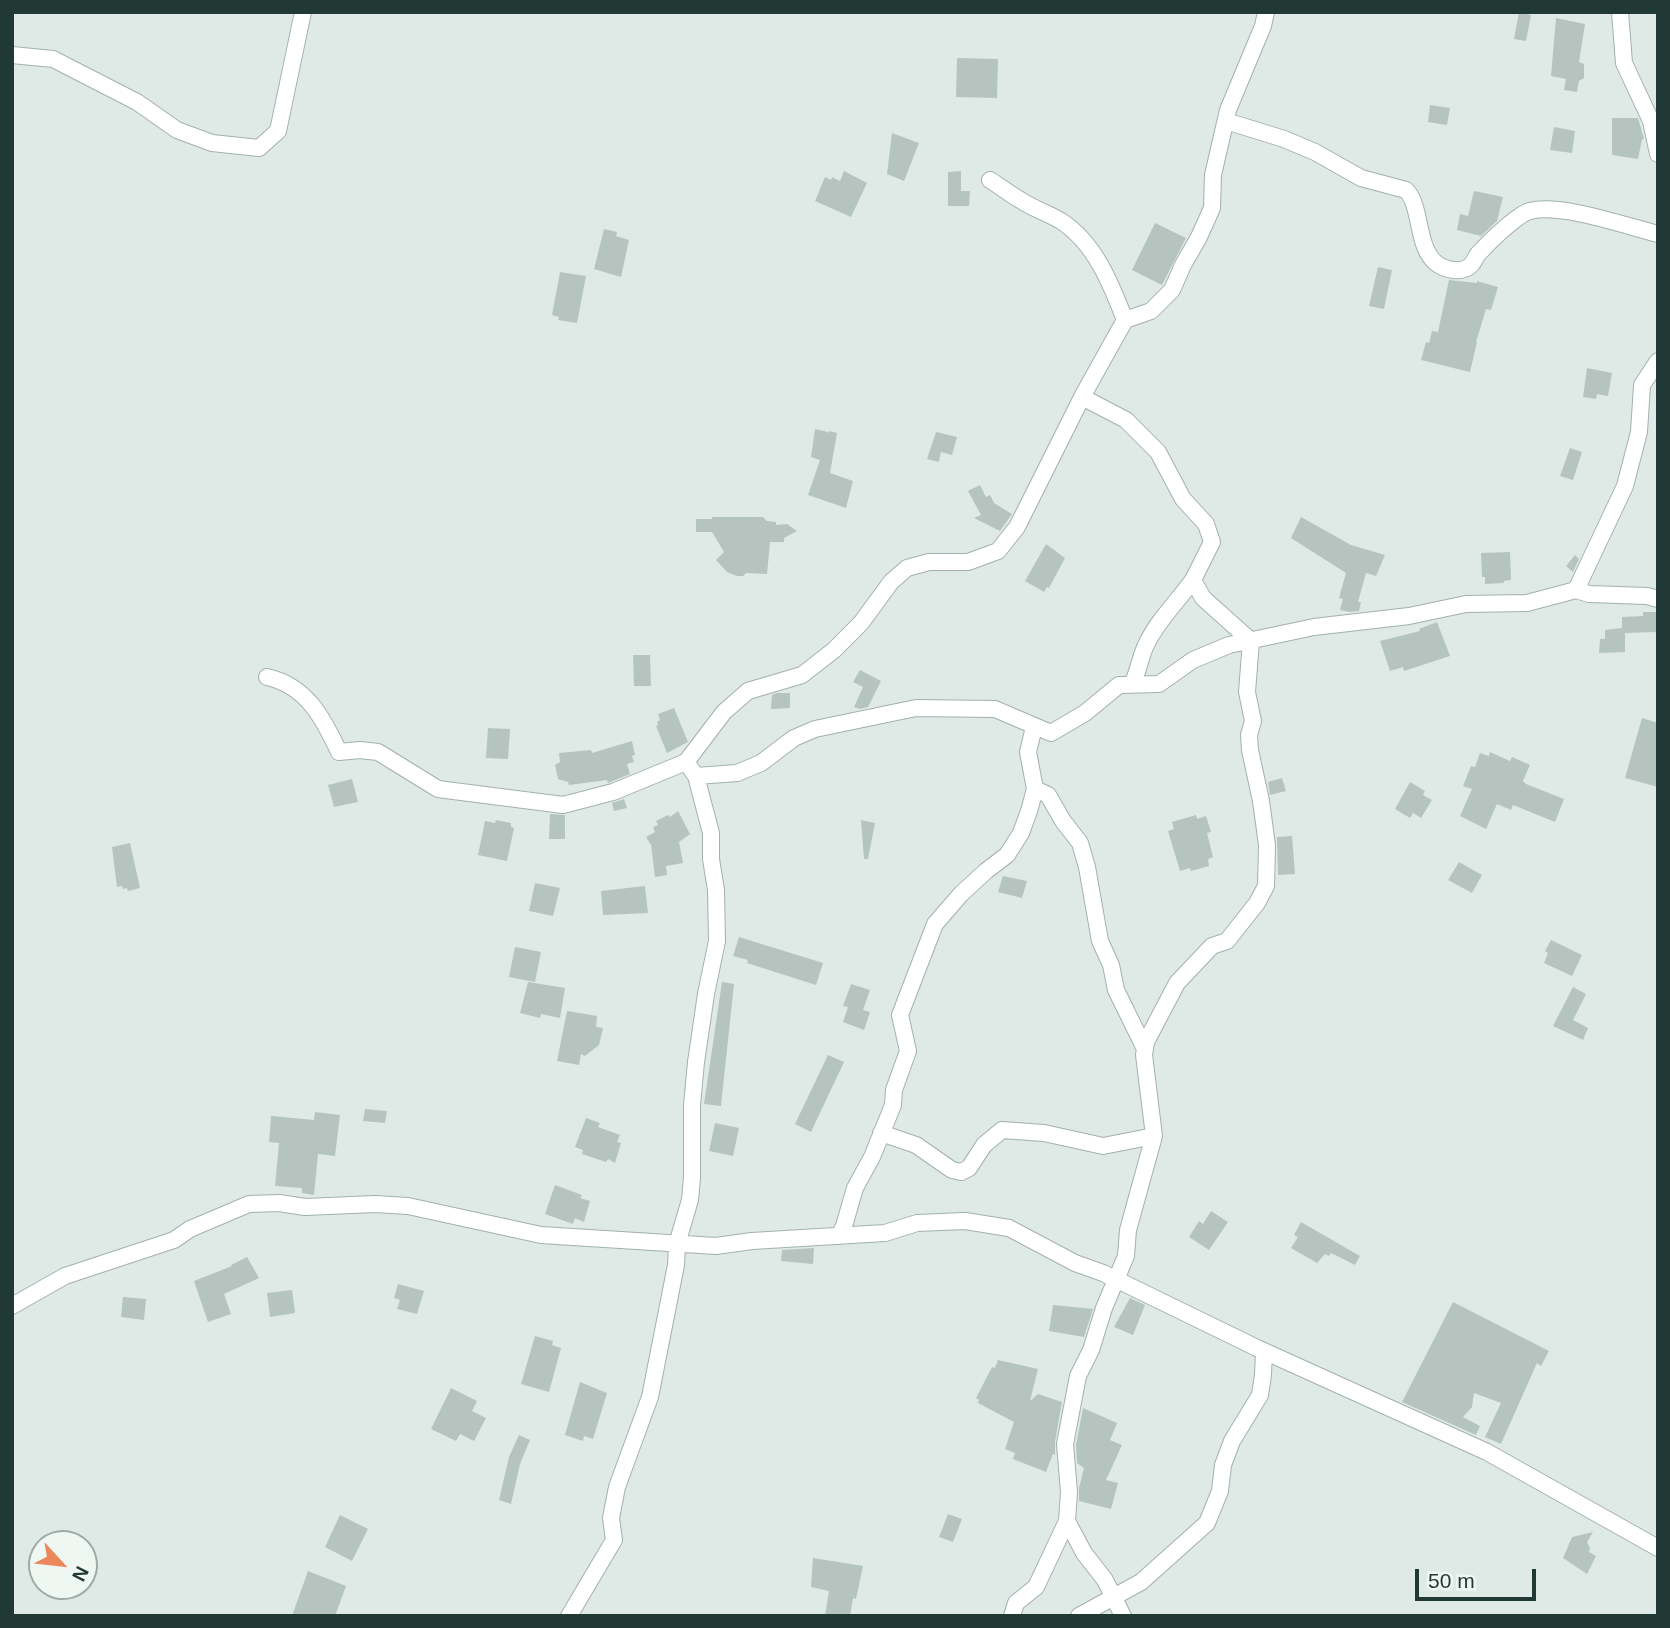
<!DOCTYPE html>
<style>
body{margin:0}
#map{position:relative;width:1670px;height:1628px;overflow:hidden;background:#dfeae6;font-family:Helvetica,sans-serif}
canvas{display:block}
.frame{position:absolute;inset:0;border:14px solid #213934;pointer-events:none}
.north{position:absolute;left:28px;top:1530px;width:70px;height:70px;box-sizing:border-box;background:#eff7f3;border:2px solid #9daba7;border-radius:50%;rotate:117deg;font-size:19px;font-weight:700;line-height:28px;text-align:center;color:#213934}
.north::after{content:'';display:block;margin:auto;width:24px;height:32px;background:#ec875b;clip-path:polygon(50% 0,100% 100%,50% 72%,0 100%)}
.scale{position:absolute;left:1415px;top:1569px;width:121px;height:32px;box-sizing:border-box;border:4px solid #213934;border-top:0;padding-left:9px;font-size:21px;line-height:24px;white-space:nowrap;color:#213934;-webkit-text-stroke:5px #eff7f3;paint-order:stroke}
</style>
<div id="map">
<canvas width="1670" height="1628"></canvas>
<div class="frame"></div>
<div class="north">N</div>
<div class="scale">50 m</div>
</div>
<script>
const g = document.querySelector('canvas').getContext('2d');
g.lineJoin = 'round';
function fillPath(path, color) { g.fillStyle = color; g.fill(path, 'evenodd'); }
function stroke(path, color, width, dash) { g.strokeStyle = color; g.lineWidth = width; g.lineCap = dash ? 'butt' : 'round'; g.setLineDash(dash || []); g.stroke(path); }
fillPath(new Path2D(`
 M1519 12 1531 15 1526 41 1514 39Z
 M1556 18 1585 24 1579 62 1584 64V78L1579 81 1577 92 1564 90 1566 79 1551 76Z
 M957 58 998 59 997 98 956 97Z
 M1430 105 1450 108 1447 125 1428 122Z
 M1612 118H1638L1644 139H1642L1638 159 1612 155Z
 M1554 127 1575 131 1572 153 1550 150Z
 M892 133 919 143 904 181 887 174Z
 M844 171 867 183 851 217 815 201 825 177 831 180 832 177 840 181Z
 M961 171V191H970L969 206H948V172Z
 M1474 191 1503 197 1497 221 1481 236 1457 230 1460 214 1468 216Z
 M1155 223 1186 238 1162 285 1132 270Z
 M604 229 617 232 616 236 629 240 621 277 594 269Z
 M1378 267 1392 270 1384 309 1369 306Z
 M560 272 586 276 577 323 558 320 559 317 552 315Z
 M1449 280 1477 283V281L1498 287 1491 310 1486 309 1476 342H1477L1470 372 1421 360 1426 342 1429 343 1432 331 1438 332Z
 M1587 368 1612 373 1608 396 1597 394 1596 399 1583 397Z
 M815 429 828 432V435L829 431 837 433 830 473 853 481 846 508 808 495 820 460 811 457Z
 M936 432 957 437 952 455 941 452 939 462 927 459Z
 M1570 448 1582 452 1573 480 1560 476Z
 M980 485 986 497 990 495 994 503 1012 514 1000 531 974 518 981 515 968 491Z
 M712 517H763L767 521 776 522V525L787 524 797 531 784 538V542H770L767 574 746 573 743 576H737L727 572 716 560 724 552 712 532H696V519H712Z
 M1301 517 1351 545 1385 555 1376 576 1366 573 1358 602H1361L1359 611 1350 612 1340 610 1343 599 1339 598 1346 573 1291 538Z
 M1046 544 1065 558 1049 588 1047 587 1044 592 1025 581Z
 M1510 552 1511 580 1504 581V583L1485 584V577H1482L1481 553Z
 M1575 555 1579 559 1573 572 1566 566Z
 M1643 612H1656L1657 632 1625 633V652L1599 653 1600 639H1605V630L1622 628V617L1643 616Z
 M1437 622 1450 656 1404 671 1403 667 1390 671 1380 641 1420 631 1419 629Z
 M633 655H650L651 686H634Z
 M860 670 881 681 868 707 860 709 854 707 863 687 853 682Z
 M777 693H790V708L771 709 772 695Z
 M674 708 688 742 667 753 656 726 658 725 657 722 660 720 658 714Z
 M1642 718 1658 723V787L1625 778Z
 M488 728 510 729 508 759 486 758Z
 M632 741 635 755 632 756 634 762 627 764 630 774 608 783 607 780 569 785 568 782 558 779 555 765 560 762 559 753 591 750 592 753Z
 M1490 752 1510 761 1512 757 1530 765 1523 781 1526 784 1564 799 1555 822 1513 805 1511 810 1497 804 1486 829 1460 816 1472 789 1463 786 1471 766 1475 767 1480 753 1489 756Z
 M1282 778 1286 791 1270 795 1268 782Z
 M352 779 358 802 334 807 328 785Z
 M1410 782 1425 791 1423 795 1432 800 1421 818 1413 813 1410 818 1395 809Z
 M624 799 627 808 614 811 612 803Z
 M678 811 690 834 679 842 683 863 666 866 667 875 655 877 651 845 646 837 655 832 653 827 658 825 656 821 668 815 670 817Z
 M550 814 565 815V839H549Z
 M1196 815 1197 819 1206 816 1211 832 1207 833 1213 857 1208 859 1209 866 1191 871 1190 868 1180 871 1168 831 1174 829 1172 822Z
 M496 820 511 823V827L514 828 507 861 478 855 485 821 495 823Z
 M861 820 875 823 868 859H864Z
 M1292 836 1295 874 1278 875 1277 837Z
 M130 843 140 888 128 891 127 888 123 889 122 886 117 887 112 847Z
 M1459 862 1482 875 1472 893 1448 880Z
 M1003 876 1027 881 1022 898 998 892Z
 M535 883 560 888 553 916 529 911Z
 M645 886 648 913 603 915 601 891Z
 M739 937 823 963 816 985 747 963 748 960 733 956Z
 M1551 940 1582 955 1572 976 1544 963 1548 953 1545 951Z
 M515 947 541 952 535 982 509 977Z
 M528 982 565 988 560 1018 541 1014 540 1018 520 1013Z
 M722 982 734 984 721 1106 704 1104Z
 M851 984 870 990 863 1010 870 1012 864 1030 843 1022 848 1007 843 1006Z
 M1573 987 1586 994 1573 1020 1588 1028 1583 1040 1553 1026Z
 M567 1011 597 1016 596 1027 603 1028 599 1045 585 1056 581 1054 579 1065 557 1061Z
 M828 1055 844 1062 811 1132 795 1124Z
 M365 1109 387 1111 385 1123 363 1121Z
 M315 1112 340 1115 335 1156 318 1154 314 1195 302 1193V1188L275 1186 279 1143 269 1142 271 1116 314 1120Z
 M586 1118 600 1123 598 1127 620 1135 617 1142 621 1143 615 1163 608 1159 606 1162 582 1154 583 1150 575 1147Z
 M715 1123 739 1128 733 1156 709 1151Z
 M555 1185 582 1195 580 1198 590 1201 584 1222 575 1218 573 1224 545 1214Z
 M1211 1211 1228 1222 1209 1250 1189 1237 1199 1221 1203 1224Z
 M1301 1222 1360 1256 1355 1265 1331 1253 1329 1256 1325 1254 1317 1263 1291 1248 1298 1237 1294 1235Z
 M814 1248 813 1264 781 1261 782 1250Z
 M247 1257 259 1278 224 1294 231 1314 208 1322 194 1281 232 1266 231 1265Z
 M398 1284 424 1291 417 1314 397 1309 400 1300 394 1298Z
 M292 1290 295 1313 270 1317 267 1293Z
 M123 1297 146 1299 144 1320 121 1317Z
 M1130 1298 1145 1305 1133 1335 1114 1327Z
 M1453 1302 1549 1351 1541 1366 1537 1363 1501 1444 1485 1437 1501 1403 1474 1393 1472 1407 1463 1417 1480 1426 1476 1435 1402 1402Z
 M1053 1305 1093 1309 1084 1337 1049 1331Z
 M535 1336 553 1341 552 1345 561 1348 549 1392 521 1384Z
 M998 1360 1038 1369 1030 1401 1038 1394 1062 1402 1055 1442V1455L1053 1454 1046 1472 1013 1459 1015 1453 1005 1449 1014 1422 978 1403 979 1400 976 1398 992 1367 995 1368Z
 M580 1382 607 1393 593 1439 584 1436 583 1441 565 1435Z
 M451 1388 477 1401 472 1411 486 1418 474 1441 460 1434 456 1441 431 1429Z
 M1083 1408 1117 1423 1110 1440 1122 1445 1106 1480 1118 1483 1111 1509 1079 1501V1488L1084 1468 1077 1463 1076 1445Z
 M519 1435 530 1440 520 1464 511 1504 499 1500 509 1457Z
 M948 1514 962 1519 953 1542 939 1537Z
 M340 1515 368 1529 352 1561 325 1547Z
 M1593 1532 1587 1542 1590 1548 1589 1552 1596 1556 1587 1574 1563 1558 1572 1537Z
 M813 1558 863 1566 856 1599 853 1598 850 1616H825L829 1591 811 1587Z
 M308 1571 346 1586 335 1616H292Z`), '#b5c4bf');
const minor = new Path2D(`
 M1620 12 1624 63 1651 121 1658 154
 M12 55 53 59 137 102 177 130 212 143 259 148 278 131 303 12
 M1226 121 1284 139 1315 152 1361 178 1406 190C1422 206 1416 247 1436 263 1445 270 1462 274 1471 265 1475 261 1476 255 1480 252 1490 241 1518 214 1530 211 1561 203 1626 226 1658 234
 M990 180C1001 187 1011 195 1022 201 1034 209 1048 213 1061 221 1095 243 1111 284 1125 320
 M1576 590 1625 486 1639 432 1642 385 1658 361
 M267 677C307 686 323 718 339 752L360 750 378 752 438 789 563 805 613 792 686 762 724 712 748 691 802 675 834 650 861 623 891 582 907 568 929 562H968L998 551 1017 527 1082 397 1125 320 1151 311 1172 290 1183 265 1199 237 1212 208 1213 175 1228 110 1263 26 1266 12
 M1132 684C1139 671 1140 656 1147 643 1158 620 1178 601 1193 580
 M686 762 696 776 737 773 761 763 794 738 815 729 916 708 995 709 1051 733 1085 713 1119 685 1159 684 1193 660 1229 645 1314 627 1409 616 1466 604 1527 603 1576 590 1589 594 1647 596 1658 599
 M1035 789 1048 795 1063 821 1080 843 1087 867 1100 941 1111 965 1116 990 1145 1049
 M881 1133 916 1145 952 1170 961 1172 969 1168 984 1145 1002 1130 1044 1133 1103 1146 1154 1136 1144 1055 1146 1042 1177 983 1212 946 1227 941 1257 903 1266 886 1267 845 1261 801 1250 750 1249 735 1253 721 1247 692 1251 641 1203 598 1193 580 1212 542 1206 524 1183 499 1158 452 1126 420 1082 397
 M839 1236 844 1226 855 1188 872 1157 893 1105 894 1090 908 1051 900 1015 935 924 961 894 986 871 1007 855 1021 833 1029 811 1035 789 1028 752 1034 727
 M12 1306 65 1276 174 1240 190 1229 249 1204 279 1203 305 1207 375 1204 408 1206 541 1235 716 1246 752 1241 885 1233 917 1223 965 1221 1009 1228 1075 1263 1103 1273 1257 1348 1487 1452 1658 1548
 M569 1616 614 1540 611 1518 617 1487 650 1397 676 1265 677 1244 690 1200 692 1178V1105L696 1062 706 994 717 941 716 890 711 859V833L696 776
 M1012 1616 1016 1603 1036 1587 1067 1521
 M1079 1616 1141 1582 1207 1523 1220 1491 1223 1465 1232 1441 1260 1395 1263 1375 1264 1351
 M1123 1616 1105 1580 1084 1553 1067 1521 1069 1492 1065 1444 1078 1376 1091 1350 1104 1308 1126 1256 1128 1230 1154 1136`);
stroke(minor, '#a2b1ad', 18);
stroke(minor, '#fff', 16);
</script>
